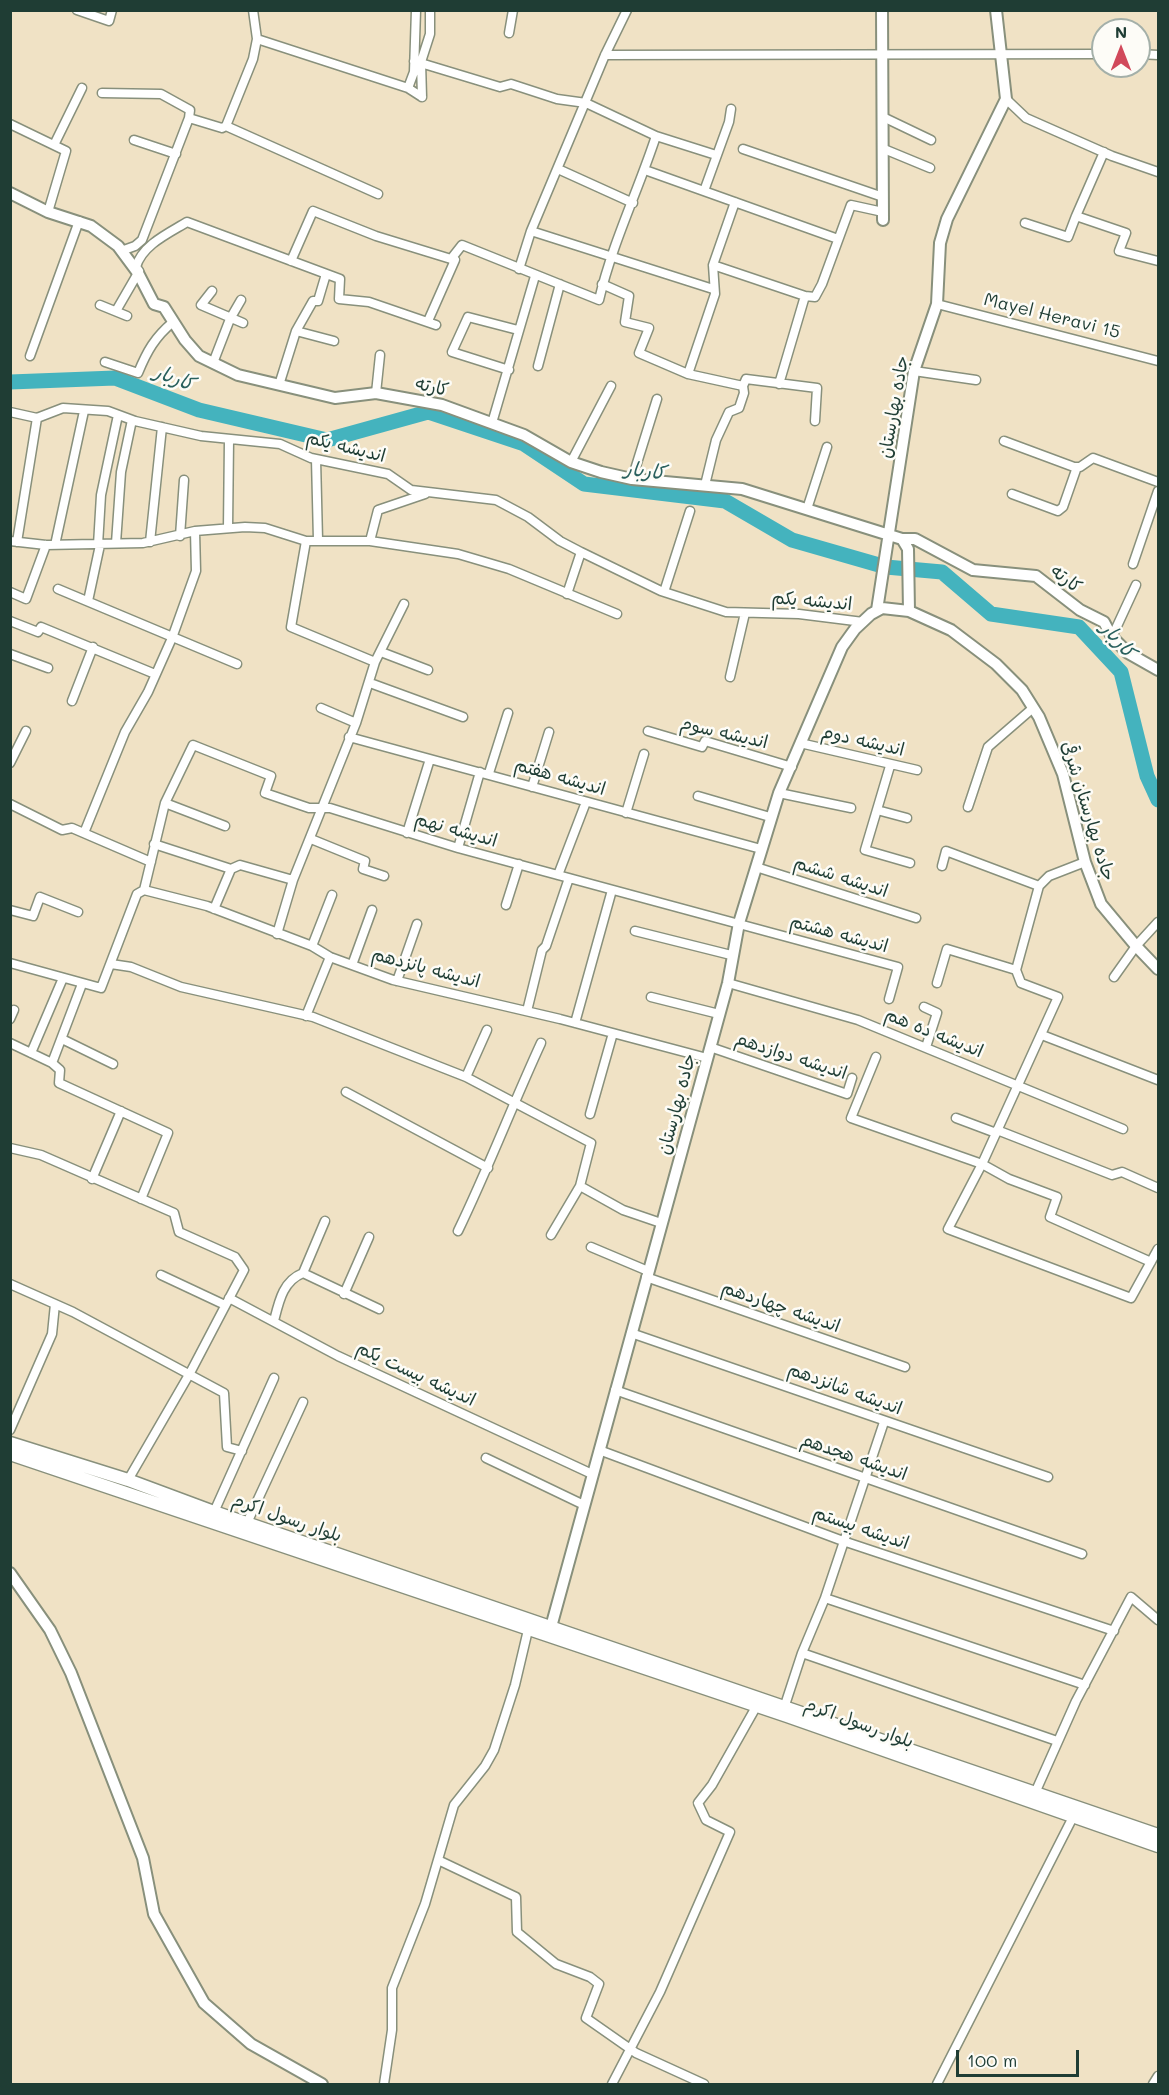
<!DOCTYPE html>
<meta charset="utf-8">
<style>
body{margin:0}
#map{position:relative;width:1169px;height:2095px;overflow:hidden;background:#f0e2c5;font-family:Mali,sans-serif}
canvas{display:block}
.frame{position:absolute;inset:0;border:12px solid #1f3d34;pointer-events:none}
.north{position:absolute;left:1091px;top:18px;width:60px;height:60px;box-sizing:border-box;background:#fdfcf7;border:2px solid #a4b0a9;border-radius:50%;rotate:0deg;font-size:16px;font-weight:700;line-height:24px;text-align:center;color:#1f3d34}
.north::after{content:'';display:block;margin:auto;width:21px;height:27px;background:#d1495b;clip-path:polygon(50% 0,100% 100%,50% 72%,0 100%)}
.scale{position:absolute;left:956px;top:2050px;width:123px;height:27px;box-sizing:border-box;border:3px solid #1f3d34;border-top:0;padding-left:8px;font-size:18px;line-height:21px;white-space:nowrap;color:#1f3d34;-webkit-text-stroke:4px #fdfcf7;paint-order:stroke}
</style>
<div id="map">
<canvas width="1169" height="2095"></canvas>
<div class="frame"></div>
<div class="north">N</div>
<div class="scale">100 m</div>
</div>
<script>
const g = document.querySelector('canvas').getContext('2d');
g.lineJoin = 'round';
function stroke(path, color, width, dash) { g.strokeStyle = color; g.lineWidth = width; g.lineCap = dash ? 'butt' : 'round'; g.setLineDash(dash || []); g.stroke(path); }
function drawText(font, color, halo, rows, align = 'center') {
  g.font = font + ' Mali,"Playpen Sans Arabic",sans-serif'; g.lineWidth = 5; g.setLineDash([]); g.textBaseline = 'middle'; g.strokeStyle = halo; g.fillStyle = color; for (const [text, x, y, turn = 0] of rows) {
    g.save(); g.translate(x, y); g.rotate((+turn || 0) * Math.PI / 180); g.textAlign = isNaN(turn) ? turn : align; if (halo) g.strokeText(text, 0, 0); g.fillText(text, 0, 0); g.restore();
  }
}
stroke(new Path2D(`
 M10 382 115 378 199 410 327 440 428 412 524 444 584 484 725 501 792 540 886 567 942 572 991 614 1079 627 1121 672 1147 776 1158 800`), '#44b3be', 15);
const minor = new Path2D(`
 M77 10 109 21 112 10
 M253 10 257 39 408 88 422 97
 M509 33 513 10
 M1139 54 1158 55
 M605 55 1103 54
 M414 61 500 87 511 84 557 99 586 103 656 136 716 155
 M408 88 414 72 416 10
 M102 93 161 94 190 110 189 118 142 240 135 246 121 251
 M422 97 421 62 430 34V10
 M1006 99 1026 118 1112 156 1158 172
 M883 117 931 140
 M189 118 222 128 226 126 378 194
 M10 124 66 151 48 212
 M226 126 253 59 257 39
 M134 140 176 154
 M54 145 82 88
 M743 149 883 197
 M884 149 930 168
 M558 169 633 203
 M645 170 838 239
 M704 191 729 122 731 109
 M1076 216 1104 152
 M1025 223 1068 237 1076 216 1126 233 1119 251 1158 261
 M531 231 713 289
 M291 261 313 211 376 236 451 259 462 245 599 300C612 244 638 191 656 136
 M713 265 805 296
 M519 269 531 231 605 55 627 10
 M139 271 136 267C142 245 169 233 187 222L340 279 339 299 369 302 436 325
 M602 284 629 296 625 322 649 328 639 353 688 374 743 386 746 379 817 388 815 421
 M212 291 201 305 243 323
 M937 304 1158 361
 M100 305 127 316
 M116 311 138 273
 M428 321 455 260 451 259
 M296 331 334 341
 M30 356 79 221
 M105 362 138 373C147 351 155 337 173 322
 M213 363 230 319 241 300
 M538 366 560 284
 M509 370 452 352 468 317 518 330
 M914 371 976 380
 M688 374 715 294 713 265 735 202
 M779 384 805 296 815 297 822 284 851 205 883 212
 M279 385 296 331 313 301H318L326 274
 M376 393 380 355
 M10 412 37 418 63 408 108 411 135 421 201 436 280 444 311 458 388 474 411 490 496 500 528 517 560 541 581 552 661 591 726 612 799 614 863 622
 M492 423 535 276
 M1004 441 1074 467H1080L1093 458 1158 482
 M316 459 318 540
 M571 462 611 386
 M632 479 657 399
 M705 485 716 440 729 412 739 408 744 393 743 386
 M1012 494 1058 511 1063 507 1077 467
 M807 509 827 447
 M228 528 229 440
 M180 536 184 480
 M10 541 46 545 143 543 195 531 245 527 265 528 306 541H370L378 510 425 494
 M306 541 291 627 375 662
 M370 541 458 554 509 569 617 614
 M17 542 37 418
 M150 542 162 427
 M116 543 121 472 132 420
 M55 545 84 411
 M98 545 101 495 118 415
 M1133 564 1158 491
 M58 589 237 664
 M10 592 26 599 46 545
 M664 592 690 511
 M567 594 581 552
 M88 601 100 545
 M10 621 38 632 41 627 155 674
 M1112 637 1136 585
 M381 652 428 670
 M10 654 48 668
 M730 677 745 613
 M370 683 463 717
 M72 701 93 647
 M321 708 356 723
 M648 731 702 747 705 741 792 767
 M349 737 761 849
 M800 743 917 770
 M10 763 26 731
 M890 766 865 850 910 863
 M489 773 508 713
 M532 787 549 732
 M779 793 851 808
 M698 796 770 817
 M165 803 225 826
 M10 804 62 830 72 828 151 862
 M968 807 988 747 1033 708
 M877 810 907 818
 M626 813 644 754
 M84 833 125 732 148 692 172 638 196 571 195 531
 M407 833 430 759
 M311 839 365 861 363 869 384 876
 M154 844 231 869 240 865 293 880
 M458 848 480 772
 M1085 862 1049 876 1039 886 1016 970 1021 983 1058 997 982 1164 948 1229 1131 1298 1158 1249
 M942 866 946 851 1039 886
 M756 867 916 918
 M558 875 586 802
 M144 890 165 803 193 745 271 776 265 793 309 808H330L458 848 898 967 889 999
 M144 890 207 906 312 946 330 957 393 980 560 1019 707 1058
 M506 905 519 864
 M214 909 231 869
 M10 910 33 916 40 897 78 912
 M635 931 731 955
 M277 934 293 880 356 723 375 662 404 604
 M312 946 332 895
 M10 963 101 988 137 894 144 890
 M111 964 131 967 181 987 313 1017 466 1077 591 1143 580 1186 551 1235
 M352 965 372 910
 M1114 977 1136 946 1158 922
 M397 981 417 924
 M728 983 858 1020 1123 1129
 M937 983 947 949 1016 970
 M82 984 52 1063 60 1070 59 1083 168 1133 141 1199
 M651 997 719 1014
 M924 1007 937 1013 926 1047
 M527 1011 542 950 546 946 569 878
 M306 1016 330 957
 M10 1019 14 1010
 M575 1023 612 890
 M1042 1035 1158 1080
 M62 1039 113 1064
 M10 1043 52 1063
 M710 1047 847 1094 852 1078
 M31 1053 63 978
 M876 1057 851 1118 982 1164 1009 1179 1057 1197 1050 1217 1151 1262
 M466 1077 487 1030
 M346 1092 488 1168
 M590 1114 613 1033
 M956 1118 996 1133
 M997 1130 1112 1175 1122 1172 1158 1188
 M10 1148 41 1155 174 1213 179 1232 235 1257 244 1270 190 1373 128 1480
 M92 1179 121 1111
 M580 1186 623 1210 661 1223
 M458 1231C488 1169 512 1106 541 1043
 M591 1247 648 1271
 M303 1273 379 1309
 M161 1275 225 1305
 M646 1277 905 1367
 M10 1284 73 1312 224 1393 227 1447 242 1451
 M344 1294 369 1237
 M229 1298 338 1356 592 1474
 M274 1321C279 1301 283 1281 303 1273L325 1221
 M631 1333 1048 1477
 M615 1390 1082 1554
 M10 1430 52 1334 55 1304
 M599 1450 843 1541 1114 1631
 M486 1458 584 1505
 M214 1512 274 1378
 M247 1523 303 1402
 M825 1598 1085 1685
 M802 1653 1057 1741
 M785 1705 802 1653 825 1598 884 1422
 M1035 1793 1076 1701 1131 1597 1158 1620
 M438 1860 516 1897 517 1932 556 1964 590 1977 599 1984 586 2018 636 2053 704 2084
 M384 2084 392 2030V1988L425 1904 454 1805 485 1766 494 1750 515 1685 528 1630
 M612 2084 660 1992 730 1832 706 1820 698 1803 712 1785 756 1707
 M937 2084 1073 1817
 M1153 2084 1158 2076`);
const tertiary = new Path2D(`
 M882 10 883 220
 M10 193 48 212 91 226 118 246 138 273 154 304 164 307 185 340 199 356 238 375 335 398 376 393 442 405 524 435 571 462 601 472 632 479 742 489 902 539 908 549 909 611
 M902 539H915L973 570 1036 576 1080 610 1104 622 1112 637 1128 653 1158 670
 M877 610 914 371 937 304 940 243 947 219 1006 99 996 10
 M10 1573 50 1630 71 1673 143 1858 154 1914 204 2003 251 2044 322 2084
 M551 1627 728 983 739 923 779 793 842 647 855 629 871 614 882 608 909 611 951 630 996 664 1022 690 1039 717 1063 774 1085 862 1101 904 1136 946 1158 969`);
const secondary = new Path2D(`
 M10 1443 128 1480 214 1512 1158 1835
 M10 1454 787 1716 1158 1846`);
stroke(minor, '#88907c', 11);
stroke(tertiary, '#88907c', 14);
stroke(secondary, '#88907c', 15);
stroke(minor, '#fff', 8);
stroke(tertiary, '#fff', 10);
stroke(secondary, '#fff', 12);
drawText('18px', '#1f3d34', '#fdfcf7', [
 ["Mayel Heravi 15",1052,316,14],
 ["کارته",432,387,13],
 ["جاده بهارستان",894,407,-80],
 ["اندیشه یکم",346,447,14],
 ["کارته",1066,579,38],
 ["اندیشه یکم",812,601,5],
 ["اندیشه سوم",724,733,13],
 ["اندیشه دوم",863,741,13],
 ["اندیشه هفتم",560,777,16],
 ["جاده بهارستان شرقی",1088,811,73],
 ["اندیشه نهم",456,830,16],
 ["اندیشه ششم",841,877,18],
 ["اندیشه هشتم",839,934,15],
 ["اندیشه پانزدهم",426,968,15],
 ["اندیشه ده هم",934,1033,22],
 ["اندیشه دوازدهم",791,1056,18],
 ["جاده بهارستان",677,1104,-75],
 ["اندیشه چهاردهم",781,1307,19],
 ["اندیشه بیست یکم",416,1374,25],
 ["اندیشه شانزدهم",845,1389,20],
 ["اندیشه هجدهم",854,1457,19],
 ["بلوار رسول اکرم",287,1518,19],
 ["اندیشه بیستم",861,1528,19],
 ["بلوار رسول اکرم",859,1723,20]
]);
drawText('italic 20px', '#2a605d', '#fdfcf7', [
 ["کاربار",174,378,21],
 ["کاربار",645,471,7],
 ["کاربار",1118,640,49]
]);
</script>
